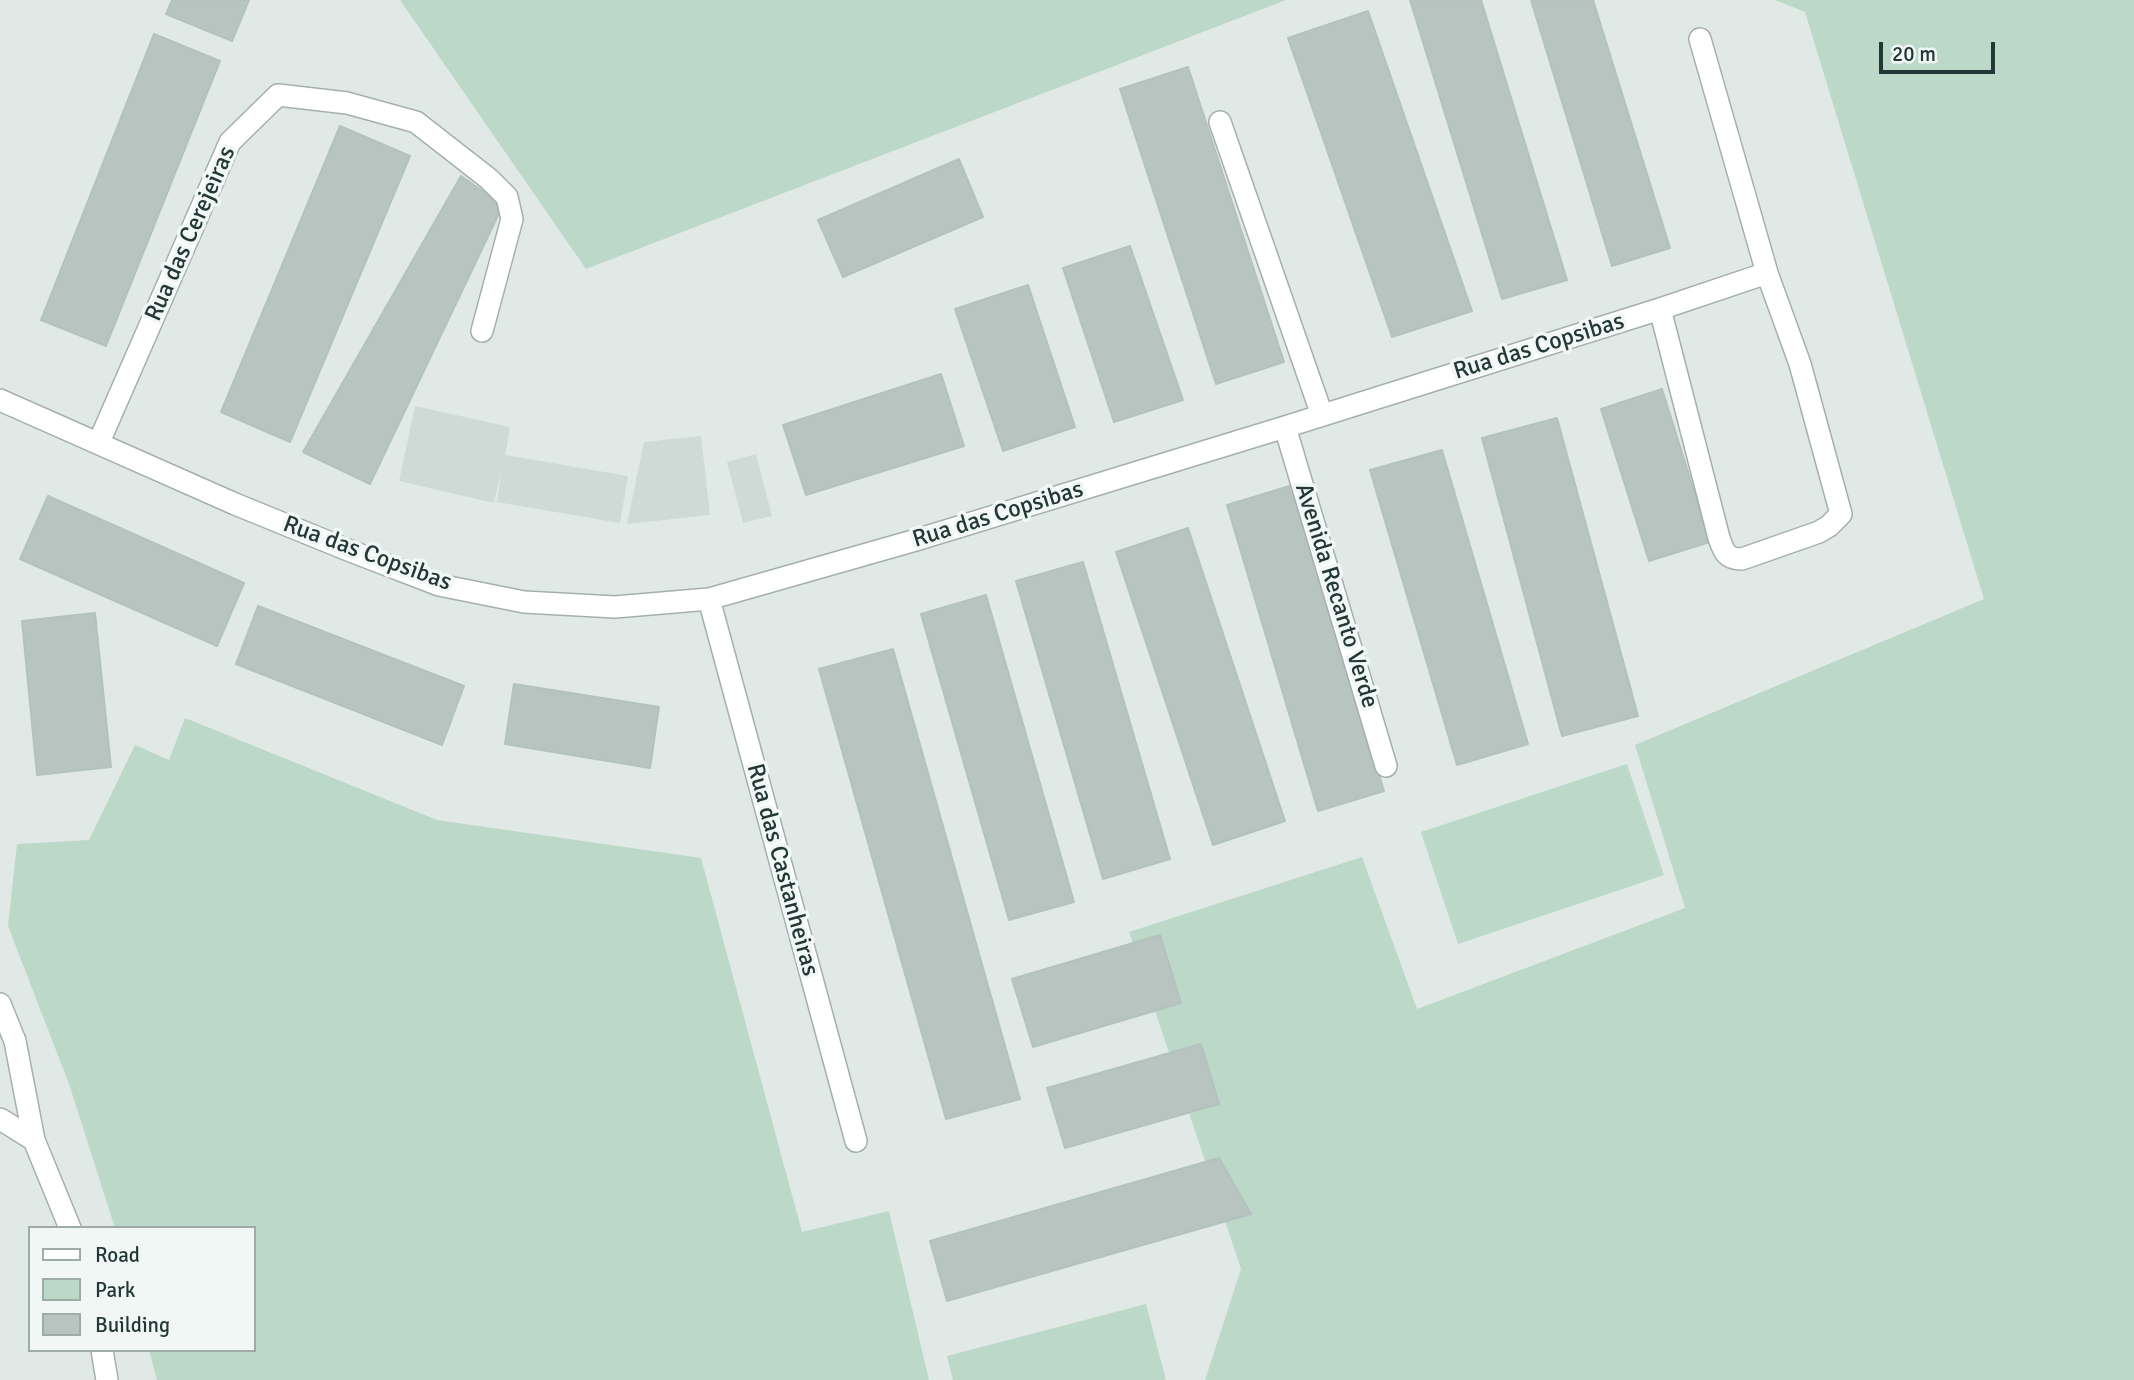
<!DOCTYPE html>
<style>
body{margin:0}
#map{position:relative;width:2134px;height:1380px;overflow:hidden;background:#e1e9e7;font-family:Signika,sans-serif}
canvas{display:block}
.legend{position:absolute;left:28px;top:1226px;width:228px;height:126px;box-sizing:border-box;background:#f1f7f5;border:2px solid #9faba9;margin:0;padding:9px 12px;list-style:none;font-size:21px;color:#233836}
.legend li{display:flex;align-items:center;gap:14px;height:35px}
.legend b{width:35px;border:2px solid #9faba9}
.scale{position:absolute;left:1879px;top:42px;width:116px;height:32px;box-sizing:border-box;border:4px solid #233836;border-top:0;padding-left:9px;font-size:21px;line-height:24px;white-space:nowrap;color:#233836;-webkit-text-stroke:5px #f1f7f5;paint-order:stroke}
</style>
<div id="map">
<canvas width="2134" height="1380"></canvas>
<ul class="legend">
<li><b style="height:9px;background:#fff"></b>Road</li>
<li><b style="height:19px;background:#bcd8c8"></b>Park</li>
<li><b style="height:19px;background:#b7c4c0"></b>Building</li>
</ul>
<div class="scale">20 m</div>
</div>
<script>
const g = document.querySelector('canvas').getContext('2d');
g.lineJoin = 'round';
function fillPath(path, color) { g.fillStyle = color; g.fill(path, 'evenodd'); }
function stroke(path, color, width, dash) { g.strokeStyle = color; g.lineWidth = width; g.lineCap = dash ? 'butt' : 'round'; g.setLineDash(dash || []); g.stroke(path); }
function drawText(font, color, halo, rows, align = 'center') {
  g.font = font + ' Signika,sans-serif'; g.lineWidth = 7; g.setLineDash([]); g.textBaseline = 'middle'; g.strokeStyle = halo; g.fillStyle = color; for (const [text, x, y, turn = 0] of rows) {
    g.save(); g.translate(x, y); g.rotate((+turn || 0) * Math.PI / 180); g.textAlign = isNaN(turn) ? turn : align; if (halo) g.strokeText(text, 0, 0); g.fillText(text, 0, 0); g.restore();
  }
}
fillPath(new Path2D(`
 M415 406 510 427 505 455 628 476 620 523 497 502 501 472 494 503 399 481Z
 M701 436 710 515 627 524 644 442Z
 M756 454 772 516 743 523 727 462Z`), '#cfd9d6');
fillPath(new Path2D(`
 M400 0H1286L586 269Z
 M1775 0H2134V1380H1205L1241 1269 1129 932 1362 857 1417 1009 1685 908 1635 745 1984 599 1805 12Z
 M185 718 437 820 701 858 802 1232 889 1211 929 1380H157L149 1350H254V1228H115L69 1084 8 926 17 844 89 840 135 745 169 760Z
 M1627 764 1664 875 1458 944 1421 832Z
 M1146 1304 1166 1380H953L947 1356Z`), '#bcd8c8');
const building = new Path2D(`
 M172 0H249L232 41 166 14Z
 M1410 0H1481L1567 280 1502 299Z
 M1531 0H1593L1670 248 1612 266Z
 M1368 11 1472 311 1392 337 1288 38Z
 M154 34 220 61 106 346 41 320Z
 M1188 67 1284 362 1216 384 1120 89Z
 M340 126 410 156 290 442 221 412Z
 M959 159 983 217 843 277 818 220Z
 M461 176 503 205 370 484 303 452Z
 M1130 246 1183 400 1114 422 1063 268Z
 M1028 285 1075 427 1003 451 955 309Z
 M941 374 964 446 806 495 783 425Z
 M1662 389 1710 542 1649 561 1601 409Z
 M1557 418 1638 716 1562 736 1482 438Z
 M1442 450 1528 744 1457 765 1370 470Z
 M1293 485 1384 791 1318 811 1227 505Z
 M48 496 244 583 217 646 20 559Z
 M1188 528 1285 821 1213 845 1116 552Z
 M1083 562 1170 859 1103 879 1016 581Z
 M986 595 1074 902 1009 920 921 614Z
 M258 606 464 686 442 745 236 664Z
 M95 613 111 767 37 775 22 621Z
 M893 649 1020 1099 946 1119 819 669Z
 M514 684 659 707 650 768 505 744Z
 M1160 935 1181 1003 1033 1047 1012 979Z
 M1201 1044 1219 1104 1065 1148 1047 1088Z
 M1219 1158 1251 1214 947 1301 930 1241Z`);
fillPath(building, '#b7c4c0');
stroke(building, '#b4c2bf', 2);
const street = new Path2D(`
 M1220 122 1322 415
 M1660 309 1719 538C1724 552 1726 559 1742 559L1819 532 1829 526 1841 514 1800 364 1767 273
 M0 400 235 504 348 550 439 585 524 602 615 607 709 599 916 540 1285 427 1660 309 1767 273 1700 39
 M1285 427 1386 766
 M99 442 230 142 278 95 347 103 416 122 489 179 507 197 512 219 482 331
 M709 599 856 1141
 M0 1004 15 1041 34 1140 70 1228
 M0 1119 34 1140
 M102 1350 107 1380`);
stroke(street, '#a4b0ae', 24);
stroke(street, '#fff', 21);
drawText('24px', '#233836', '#f1f7f5', [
 ["Rua das Cerejeiras",191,234,-66],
 ["Rua das Copsibas",1539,347,-17],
 ["Rua das Copsibas",998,515,-17],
 ["Rua das Copsibas",367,554,20],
 ["Avenida Recanto Verde",1336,596,73],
 ["Rua das Castanheiras",782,870,75]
]);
</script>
